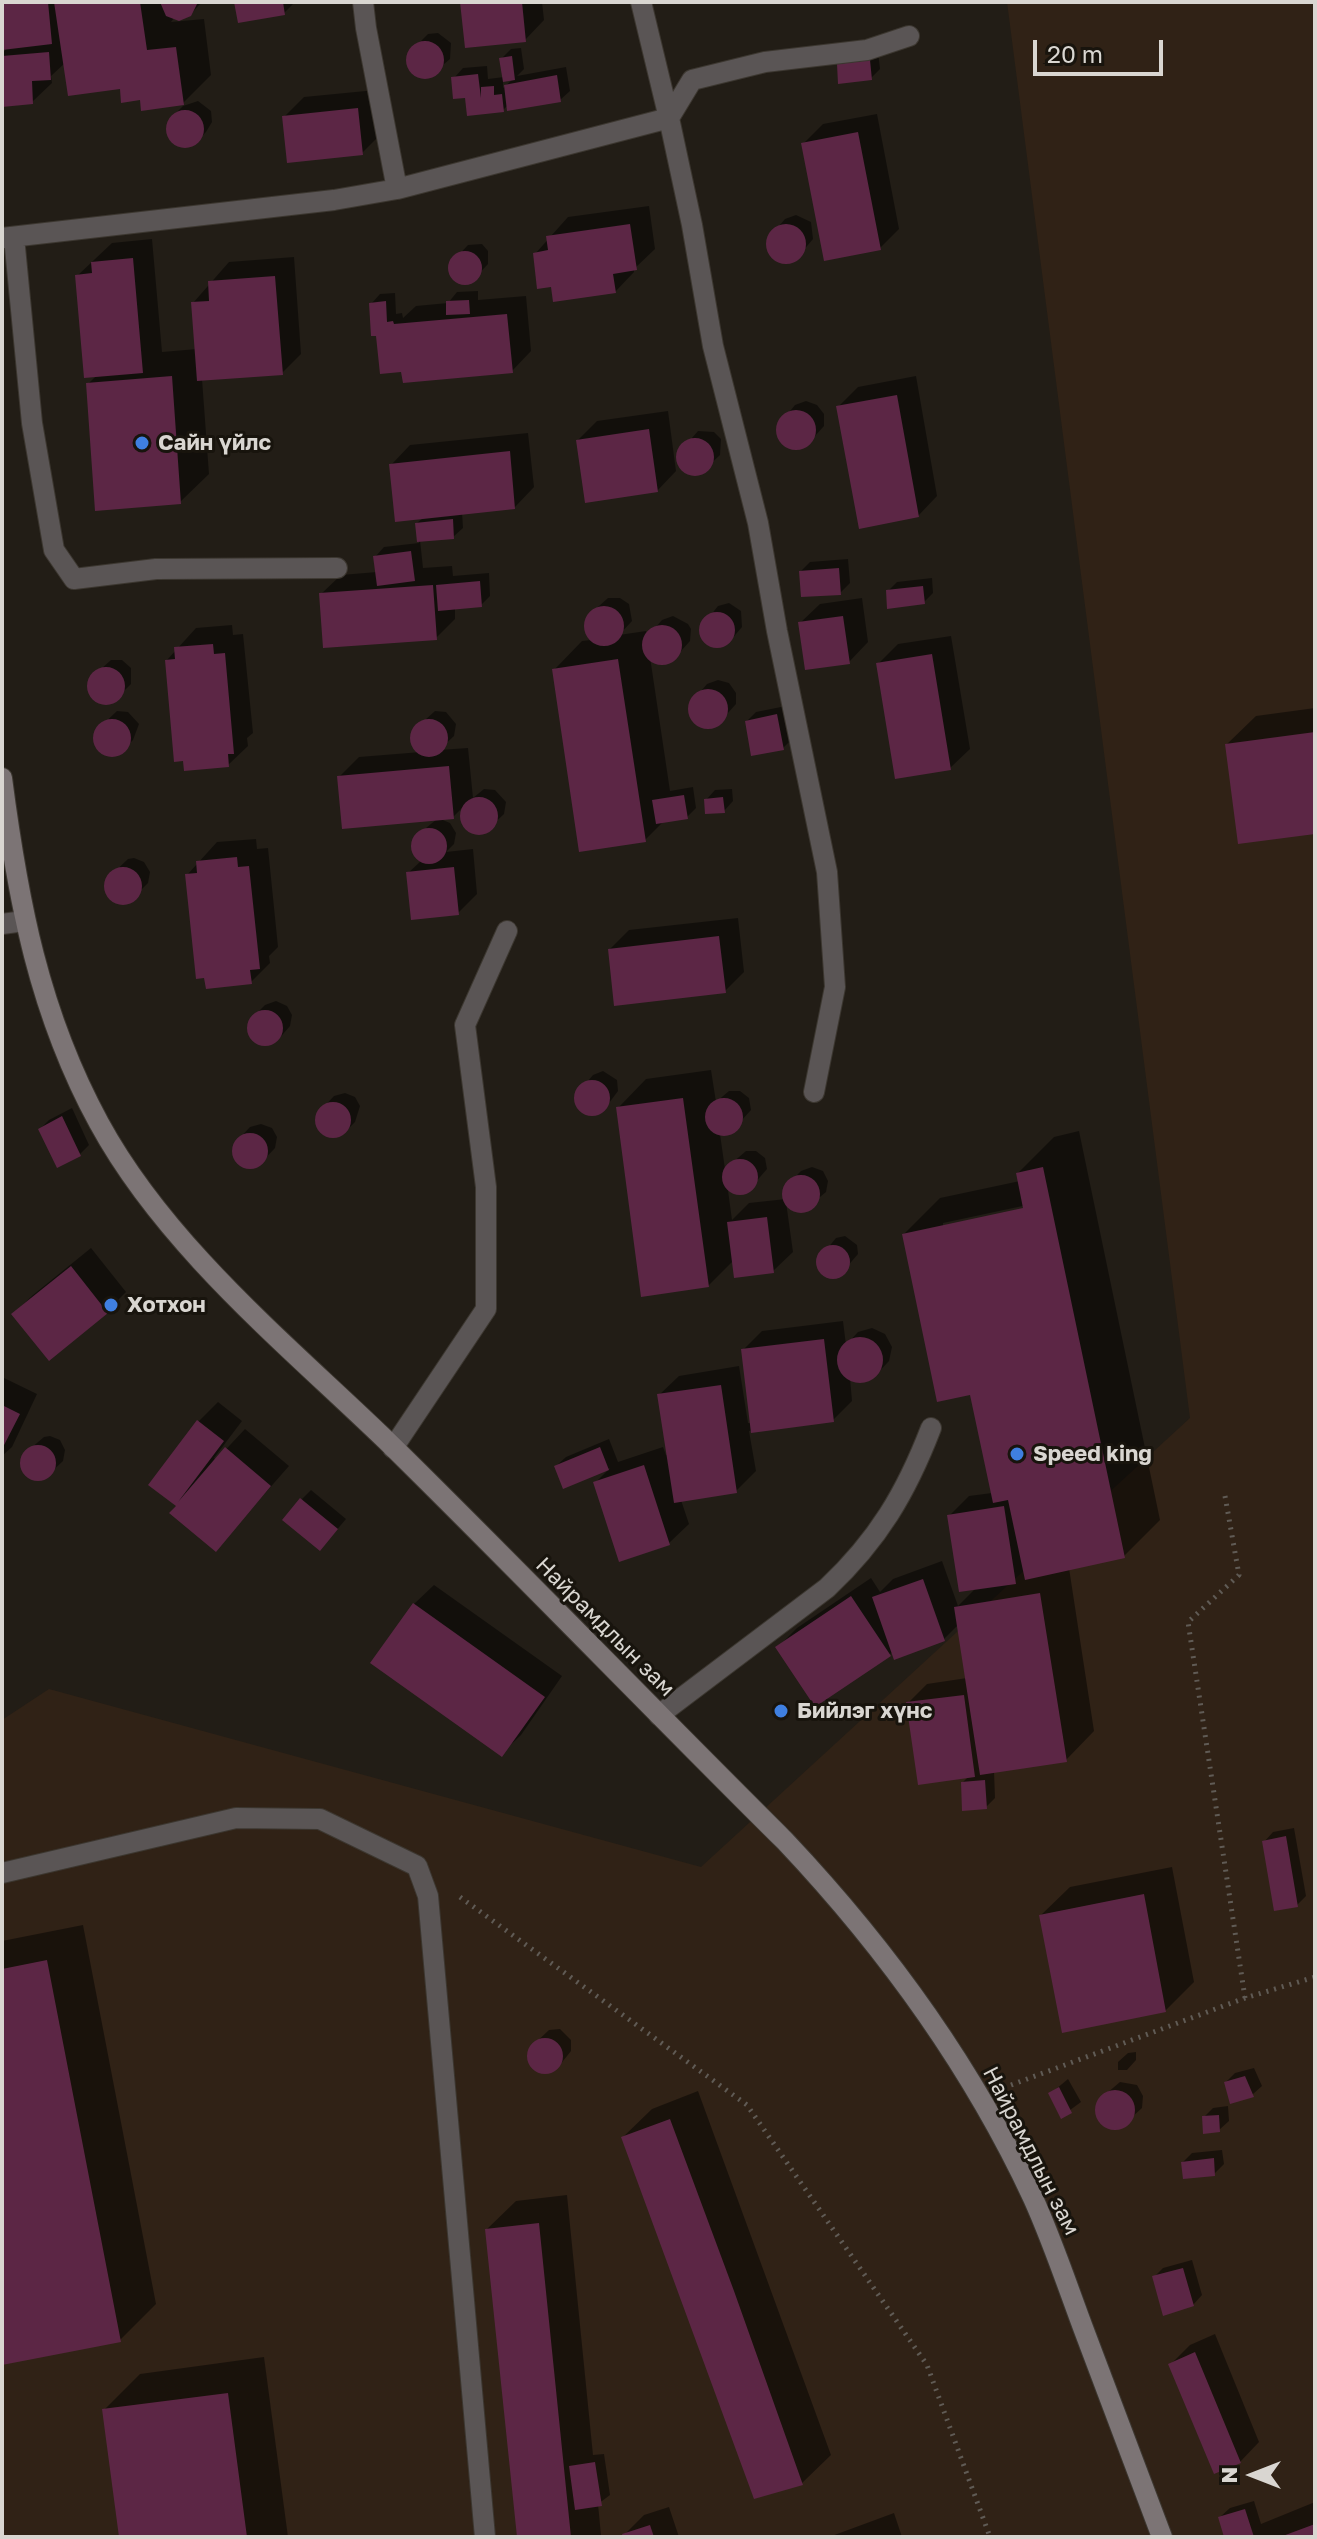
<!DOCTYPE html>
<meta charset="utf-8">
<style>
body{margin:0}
#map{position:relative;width:1317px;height:2539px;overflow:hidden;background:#221d16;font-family:"Golos Text",sans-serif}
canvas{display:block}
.frame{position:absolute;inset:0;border:4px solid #d9d6d1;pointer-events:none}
.north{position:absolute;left:1213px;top:2435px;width:80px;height:80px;-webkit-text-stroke:6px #18140d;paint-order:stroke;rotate:270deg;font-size:22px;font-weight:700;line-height:32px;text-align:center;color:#d9d6d1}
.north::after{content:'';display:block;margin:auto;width:28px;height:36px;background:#d9d6d1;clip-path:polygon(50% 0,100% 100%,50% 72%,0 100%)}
.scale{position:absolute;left:1033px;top:40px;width:130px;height:36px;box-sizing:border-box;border:4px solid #d9d6d1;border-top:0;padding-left:10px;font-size:24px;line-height:28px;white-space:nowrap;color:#d9d6d1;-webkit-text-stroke:6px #18140d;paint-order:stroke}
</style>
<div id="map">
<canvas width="1317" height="2539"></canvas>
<div class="frame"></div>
<div class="north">N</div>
<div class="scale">20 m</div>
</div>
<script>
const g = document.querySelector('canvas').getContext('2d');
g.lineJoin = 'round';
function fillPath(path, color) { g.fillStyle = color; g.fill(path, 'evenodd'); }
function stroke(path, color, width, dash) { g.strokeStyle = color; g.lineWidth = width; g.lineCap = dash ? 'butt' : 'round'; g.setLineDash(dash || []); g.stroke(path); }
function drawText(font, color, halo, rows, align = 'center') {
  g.font = font + ' "Golos Text",sans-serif'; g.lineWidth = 6; g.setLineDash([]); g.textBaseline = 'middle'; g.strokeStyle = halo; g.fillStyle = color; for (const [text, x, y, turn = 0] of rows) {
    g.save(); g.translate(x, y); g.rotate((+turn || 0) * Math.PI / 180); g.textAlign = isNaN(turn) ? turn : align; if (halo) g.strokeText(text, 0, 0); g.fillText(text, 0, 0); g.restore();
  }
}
fillPath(new Path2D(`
 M1007 2H1315V2537H2V1720L49 1689 701 1867 1190 1418Z`), '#302216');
fillPath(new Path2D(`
 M2 2H202L190 15 174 18 171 22 204 19 211 75 183 103 141 98 122 87 65 63 51 76 52 83 32 102 2 105V53L9 47 2 48Z
 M236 2H293V4L284 13Z
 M462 2H542L544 20 525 40Z
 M438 33 451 43 450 59 430 76H419L410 69V52L428 34Z
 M521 48 524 69 517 76 566 67 570 91 560 100 509 104 503 110 467 96 454 78 463 68 487 66 488 79 504 77 502 58 511 49ZM513 79 503 88V80Z
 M878 52 880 69 871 78 839 64 848 55Z
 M376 90 381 134 362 153 284 117 304 97Z
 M198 101 211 111 212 122 206 132 196 142 185 146 174 142 168 132 173 116 183 106Z
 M877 114 899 229 880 248 803 144 823 124Z
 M649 206 655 249 634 269V272L615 292 553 284 535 254 568 217Z
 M796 215 811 222 813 239 796 259 784 262 773 257 769 252 768 239 785 219Z
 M152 239 162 352 197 349 193 303 229 262 294 257 301 354 282 373 202 379 209 474 180 502 88 384 97 375 77 276 112 243Z
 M482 244 488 251V264L471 282 461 283 453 277 451 263 468 245Z
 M478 291V300L526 296 531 351 512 371 403 370 371 304 380 294 395 293 396 314 402 313 403 318 416 306 448 303 457 292Z
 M916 376 937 496 918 516 838 407 858 387Z
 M806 401 817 405 824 414V426L806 446 794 449 783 443 779 438 778 426 795 405Z
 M668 411 676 471 657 491 578 440 597 421Z
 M698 431 714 432 721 439 720 455 701 473H689L680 465 678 454Z
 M528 433 534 487 515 507 462 512 463 528 453 537 420 540 423 568 452 566 453 576 489 573 490 596 481 605 455 608V619L436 638 321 594 341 575 377 572 375 557 384 547 419 543 417 523 424 517 391 465 410 445Z
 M848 559 850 583 840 593 801 571 810 562Z
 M932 578 933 593 924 602 888 591 897 582Z
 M608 598H620L629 604 632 621 619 635 646 631 647 637 662 620 673 616 688 624 691 629 690 641 673 660 661 663 650 657 670 791 693 787 696 808 687 817 664 821 645 840 554 670 582 641 591 640 585 628 589 615Z
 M862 598 868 642 849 662 800 623 820 604Z
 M729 603 741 611 742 627 730 641 720 646 709 644 702 636V626L718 606Z
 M232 625 233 635 243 634 253 733 247 738 248 746 228 765 167 660 196 628Z
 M951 636 970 749 950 768 878 664 898 644Z
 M111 660H122L131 668V684L113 702 97 701 89 688 92 677Z
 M718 680 729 683 736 693V704L718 724 706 727 695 722 689 710 690 704 707 684Z
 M786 706 792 739 783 748 747 721 756 712Z
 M1315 708V832L1227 744 1256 716Z
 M117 711 128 712 139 724 133 740 123 750 113 754 103 752 95 739 98 729Z
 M435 711 446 712 456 724 454 736 439 750 468 748 473 798 484 789 495 790 506 802 504 814 486 831 471 830 464 823 465 805 453 817 438 818 450 823 456 833 454 844 446 852 473 849 477 894 458 913 408 873 421 861 412 848 415 837 437 819 339 777 359 757 421 752 413 739 415 729Z
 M732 789 733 801 724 811 706 800 715 790Z
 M256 839 257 849 268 848 278 947 269 956 270 963 251 982 187 875 217 842Z
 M134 858 144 862 150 872 148 883 130 901 119 902 115 900 107 887 109 877 128 859Z
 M738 918 744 972 725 991 610 949 629 930Z
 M276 1001 287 1006 292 1015 290 1026 277 1041 267 1045 257 1043 249 1030 251 1019 265 1005Z
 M711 1070 716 1102 729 1091H740L749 1098 751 1110 731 1132 720 1134 725 1169 746 1151H756L765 1158 767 1169 747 1192 731 1191 727 1183 732 1220 749 1203 786 1199 787 1185 801 1171 812 1167 823 1171 828 1181 826 1192 803 1211 793 1208 786 1202 793 1252 773 1271 734 1260 708 1286 618 1108 646 1079Z
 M603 1071 617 1080 618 1091 603 1111 589 1115 580 1110 576 1095 593 1075Z
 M345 1093 355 1097 360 1106 355 1122 345 1132 335 1137 325 1134 318 1127 320 1111 334 1096Z
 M72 1108 89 1145 80 1154 40 1129 49 1120Z
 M261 1124 272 1128 277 1137 275 1148 261 1163 252 1167 242 1165 235 1158 236 1142 250 1127Z
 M1079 1131 1160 1520 1124 1556 1069 1568 1094 1731 1066 1760 994 1771 995 1798 986 1807 963 1782 969 1776 908 1703 927 1684 967 1678 959 1624 943 1640 893 1652 816 1704 778 1647 797 1628 871 1578 880 1592 893 1579 942 1561 958 1606 976 1588 950 1515 969 1496 992 1493 972 1393 904 1234 940 1198 1020 1181 1018 1173 1054 1137ZM1032 1204 1033 1208 943 1227V1223Z
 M845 1236 857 1245 858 1254 839 1276H829L820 1270 818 1260 836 1238Z
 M91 1248 126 1292 107 1311 49 1358 13 1314 33 1295Z
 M843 1321 846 1345 858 1332 872 1328 885 1334 892 1347 889 1361 874 1377 862 1382 850 1378 852 1401 833 1420 749 1431 756 1471 736 1491 681 1500 689 1524 669 1543 596 1482 610 1468 564 1486 556 1466 566 1457 609 1439 618 1462 663 1447 666 1455H669L659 1395 679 1376 739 1366 748 1423H752L743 1350 762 1331Z
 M2 1377 37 1394 12 1447 2 1456Z
 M218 1402 242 1421 214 1458 216 1460 245 1429 289 1466 216 1549 178 1505 151 1485 198 1422Z
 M50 1436 60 1440 65 1450 63 1461 45 1478H30L22 1465 24 1454 44 1437Z
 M311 1490 346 1519 329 1539 302 1499Z
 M434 1585 562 1676 521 1735 501 1754 414 1604Z
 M1294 1828 1306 1896 1297 1905 1264 1842 1273 1832Z
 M1172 1867 1194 1982 1165 2011 1041 1915 1070 1887Z
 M83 1925 156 2304 120 2340 2 2363V1941Z
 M560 2029 571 2040V2051L559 2066 549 2072 538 2071 528 2058 531 2047 549 2030Z
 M1136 2052V2060L1127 2070H1118V2062L1128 2053Z
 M1254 2068 1262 2086 1252 2095 1226 2082 1235 2073Z
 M1068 2079 1081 2102 1062 2116 1050 2094Z
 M1120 2082 1137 2085 1143 2096 1142 2108 1121 2127H1109L1097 2115 1100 2099Z
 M698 2091 831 2455 802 2483 755 2496 623 2137 652 2109Z
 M1228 2106 1229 2121 1219 2130 1204 2117 1213 2108Z
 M1222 2150 1224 2164 1214 2174 1183 2162 1192 2153Z
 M567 2195 593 2455 604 2454 610 2495 598 2504 601 2535 599 2537H519L487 2229 516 2201Z
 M1192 2260 1202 2295 1193 2305 1154 2277 1163 2268Z
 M1215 2334 1259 2442 1240 2462 1171 2364 1190 2345Z
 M264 2357 288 2537H121L104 2410 140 2374Z
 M1254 2501 1261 2524 1315 2502V2537H1226L1220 2517 1230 2508Z
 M669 2507 679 2537H626L625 2534 644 2515Z
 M894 2513 902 2537H829Z`), '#0007');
fillPath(new Path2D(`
 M2 2H48L52 44 2 50Z
 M54 2H140L147 50 176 47 184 105 141 111 140 100 121 103 120 89 68 96Z
 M160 2H198L191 16 179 21 166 16Z
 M234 2H283L285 15 238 23Z
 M460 2H522L526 42 465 48Z
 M406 60a19 19 0 1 1 38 0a19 19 0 1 1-38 0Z
 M49 52 51 80 32 81 33 104 2 107V56Z
 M512 56 515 80 503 82 499 58Z
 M870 60 872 80 838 84 837 64Z
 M478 74 481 98V87L494 86V95L502 94 504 112 467 116 465 98 453 99 451 77Z
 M557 75 561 102 507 111 504 85Z
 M358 108 363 155 287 163 282 116Z
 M166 129a19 19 0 1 1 38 0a19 19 0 1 1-38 0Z
 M858 132 881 250 824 261 801 143Z
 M766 244a20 20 0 1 1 40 0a20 20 0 1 1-40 0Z
 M630 224 637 270 613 274 616 293 553 302 551 287 537 289 533 253 548 250 546 236Z
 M448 268a17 17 0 1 1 34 0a17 17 0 1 1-34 0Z
 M133 258 143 373 84 378 75 275 92 273 91 262Z
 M275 276 283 375 197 381 191 302 209 301 208 281Z
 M469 300 470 314 446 315V301Z
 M386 301 387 322 393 321 394 324 507 314 513 373 403 383 401 372 380 374 376 336H371L369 303Z
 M172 376 181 504 95 511 86 383Z
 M897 395 919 517 859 529 836 406Z
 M776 430a20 20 0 1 1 40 0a20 20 0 1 1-40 0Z
 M649 429 658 492 585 503 576 440Z
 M676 457a19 19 0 1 1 38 0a19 19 0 1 1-38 0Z
 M510 451 515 509 395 522 389 464Z
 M453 519 454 539 417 542 415 523Z
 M411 551 415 581 377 586 373 556Z
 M839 568 841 595 801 597 799 571Z
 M480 581 482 607 438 611 436 585Z
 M433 585 437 640 323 648 319 593Z
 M923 586 925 604 887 609 886 590Z
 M584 626a20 20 0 1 1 40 0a20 20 0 1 1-40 0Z
 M699 630a18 18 0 1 1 36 0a18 18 0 1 1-36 0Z
 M843 616 850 664 805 670 798 622Z
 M642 645a20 20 0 1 1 40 0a20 20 0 1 1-40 0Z
 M213 644 214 654 225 653 234 754H228L229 767 184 771 183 761 174 762 165 660 175 659 174 647Z
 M932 654 951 770 895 779 876 663Z
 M618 659 646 842 579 852 552 669Z
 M87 686a19 19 0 1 1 38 0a19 19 0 1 1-38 0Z
 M688 709a20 20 0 1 1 40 0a20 20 0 1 1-40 0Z
 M777 714 784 750 751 756 745 721Z
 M93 738a19 19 0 1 1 38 0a19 19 0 1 1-38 0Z
 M410 738a19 19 0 1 1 38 0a19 19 0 1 1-38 0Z
 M1315 732V834L1238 844 1225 744Z
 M449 766 454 819 342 829 337 776Z
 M684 795 688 819 656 824 652 800Z
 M723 797 725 813 705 814 704 799Z
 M460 816a19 19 0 1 1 38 0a19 19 0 1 1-38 0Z
 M411 846a18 18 0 1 1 36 0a18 18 0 1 1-36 0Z
 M237 857 238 867 249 866 260 969 250 970 252 984 206 989 204 978 196 979 185 874 197 873 196 861Z
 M454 867 459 915 411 920 406 872Z
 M104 886a19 19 0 1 1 38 0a19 19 0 1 1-38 0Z
 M719 936 726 993 614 1006 608 949Z
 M247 1028a18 18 0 1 1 36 0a18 18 0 1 1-36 0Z
 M574 1098a18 18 0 1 1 36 0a18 18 0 1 1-36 0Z
 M683 1098 709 1287 641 1297 616 1107Z
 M705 1117a19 19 0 1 1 38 0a19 19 0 1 1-38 0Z
 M315 1120a18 18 0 1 1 36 0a18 18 0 1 1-36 0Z
 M62 1116 81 1156 57 1168 38 1129Z
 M232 1151a18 18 0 1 1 36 0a18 18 0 1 1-36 0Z
 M722 1177a18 18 0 1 1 36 0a18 18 0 1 1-36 0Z
 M1043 1167 1125 1558 1025 1580 1008 1500 993 1503 970 1395 937 1402 902 1234 1023 1208 1016 1173Z
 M782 1194a19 19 0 1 1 38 0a19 19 0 1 1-38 0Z
 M767 1217 774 1273 734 1278 727 1222Z
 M816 1262a17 17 0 1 1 34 0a17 17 0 1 1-34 0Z
 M71 1266 108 1313 49 1361 11 1314Z
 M837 1360a23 23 0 1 1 46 0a23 23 0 1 1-46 0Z
 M824 1339 834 1422 751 1433 741 1349Z
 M721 1385 737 1493 674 1503 657 1394Z
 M2 1405 20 1414 2 1449Z
 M197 1420 224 1441 178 1502 225 1447 271 1486 216 1552 169 1513 176 1506 148 1485Z
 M20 1463a18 18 0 1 1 36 0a18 18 0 1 1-36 0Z
 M600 1447 609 1470 563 1489 554 1466Z
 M644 1465 670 1545 619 1562 593 1482Z
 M300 1498 338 1529 320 1551 282 1520Z
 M1004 1506 1016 1584 959 1592 947 1515Z
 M923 1579 945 1641 894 1660 872 1597Z
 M1040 1593 1067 1762 980 1775 954 1607Z
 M851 1596 891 1656 815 1707 775 1647Z
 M413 1603 545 1697 502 1757 370 1663Z
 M964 1695 975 1777 918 1785 906 1702Z
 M985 1780 987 1809 962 1811 961 1782Z
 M1286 1836 1298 1907 1274 1911 1262 1841Z
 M1144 1894 1166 2012 1062 2033 1039 1915Z
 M47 1960 121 2342 2 2365V1969Z
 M527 2056a18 18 0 1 1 36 0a18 18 0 1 1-36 0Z
 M1245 2076 1254 2097 1230 2104 1224 2082Z
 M1059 2087 1072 2113 1061 2119 1048 2093Z
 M1095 2110a20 20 0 1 1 40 0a20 20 0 1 1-40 0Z
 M1219 2115 1220 2132 1203 2134 1202 2116Z
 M670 2119 734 2291 803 2485 754 2499 621 2137Z
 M1214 2158 1215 2176 1183 2179 1181 2162Z
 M539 2223 571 2537H517L485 2229Z
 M1183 2268 1194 2306 1163 2316 1152 2276Z
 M1195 2352 1241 2463 1214 2474 1168 2364Z
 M228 2393 247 2537H119L102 2409Z
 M595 2462 602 2506 575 2510 569 2466Z
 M1245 2509 1254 2537H1224L1218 2517Z
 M1315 2524V2537H1280Z
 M650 2525 654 2537H623L622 2534Z`), '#5c2645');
const street = new Path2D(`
 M363 2 366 28 397 189
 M641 2 669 118
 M669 118 692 80 765 62 867 50 909 36
 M14 237 32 423 54 550 74 579 156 569 337 568
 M2 238 334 200 397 189 669 118 692 225 713 346 758 523 777 631 827 872 835 987 814 1092
 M2 924 24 921
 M393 1448 486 1309V1187L465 1025 507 931
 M659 1715 827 1588C878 1540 906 1493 931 1428
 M2 1873 236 1818 320 1819 417 1866 428 1896 485 2537`);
const secondary = new Path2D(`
 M2 778C18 901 39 1013 99 1123 167 1248 290 1347 391 1445 524 1576 653 1710 785 1841 885 1947 971 2065 1033 2198 1053 2242 1068 2288 1085 2333 1111 2401 1137 2469 1162 2537`);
stroke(street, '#3c3730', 22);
stroke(secondary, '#3c3730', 22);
stroke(new Path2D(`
 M1225 1496 1239 1575 1188 1622 1245 1998
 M460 1897 747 2105 927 2365 990 2537
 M1011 2085 1245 1998 1315 1977`), '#605b55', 5, [2, 6]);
stroke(street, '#5a5555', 20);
stroke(secondary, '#7c7475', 20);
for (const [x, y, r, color] of [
 [142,443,8,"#3f7fe0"],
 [111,1305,8,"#3f7fe0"],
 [1017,1454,8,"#3f7fe0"],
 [781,1711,8,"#3f7fe0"]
]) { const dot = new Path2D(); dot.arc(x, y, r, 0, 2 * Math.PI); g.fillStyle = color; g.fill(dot); stroke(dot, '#18140d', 3); }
drawText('bold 22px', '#d9d6d1', '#18140d', [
 ["Сайн үйлс",158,443],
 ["Хотхон",127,1305],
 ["Speed king",1033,1454],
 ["Бийлэг хүнс",797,1711]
], 'left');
drawText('22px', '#d9d6d1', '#18140d', [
 ["Найрамдлын зам",605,1627,45],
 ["Найрамдлын зам",1031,2151,63]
]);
</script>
